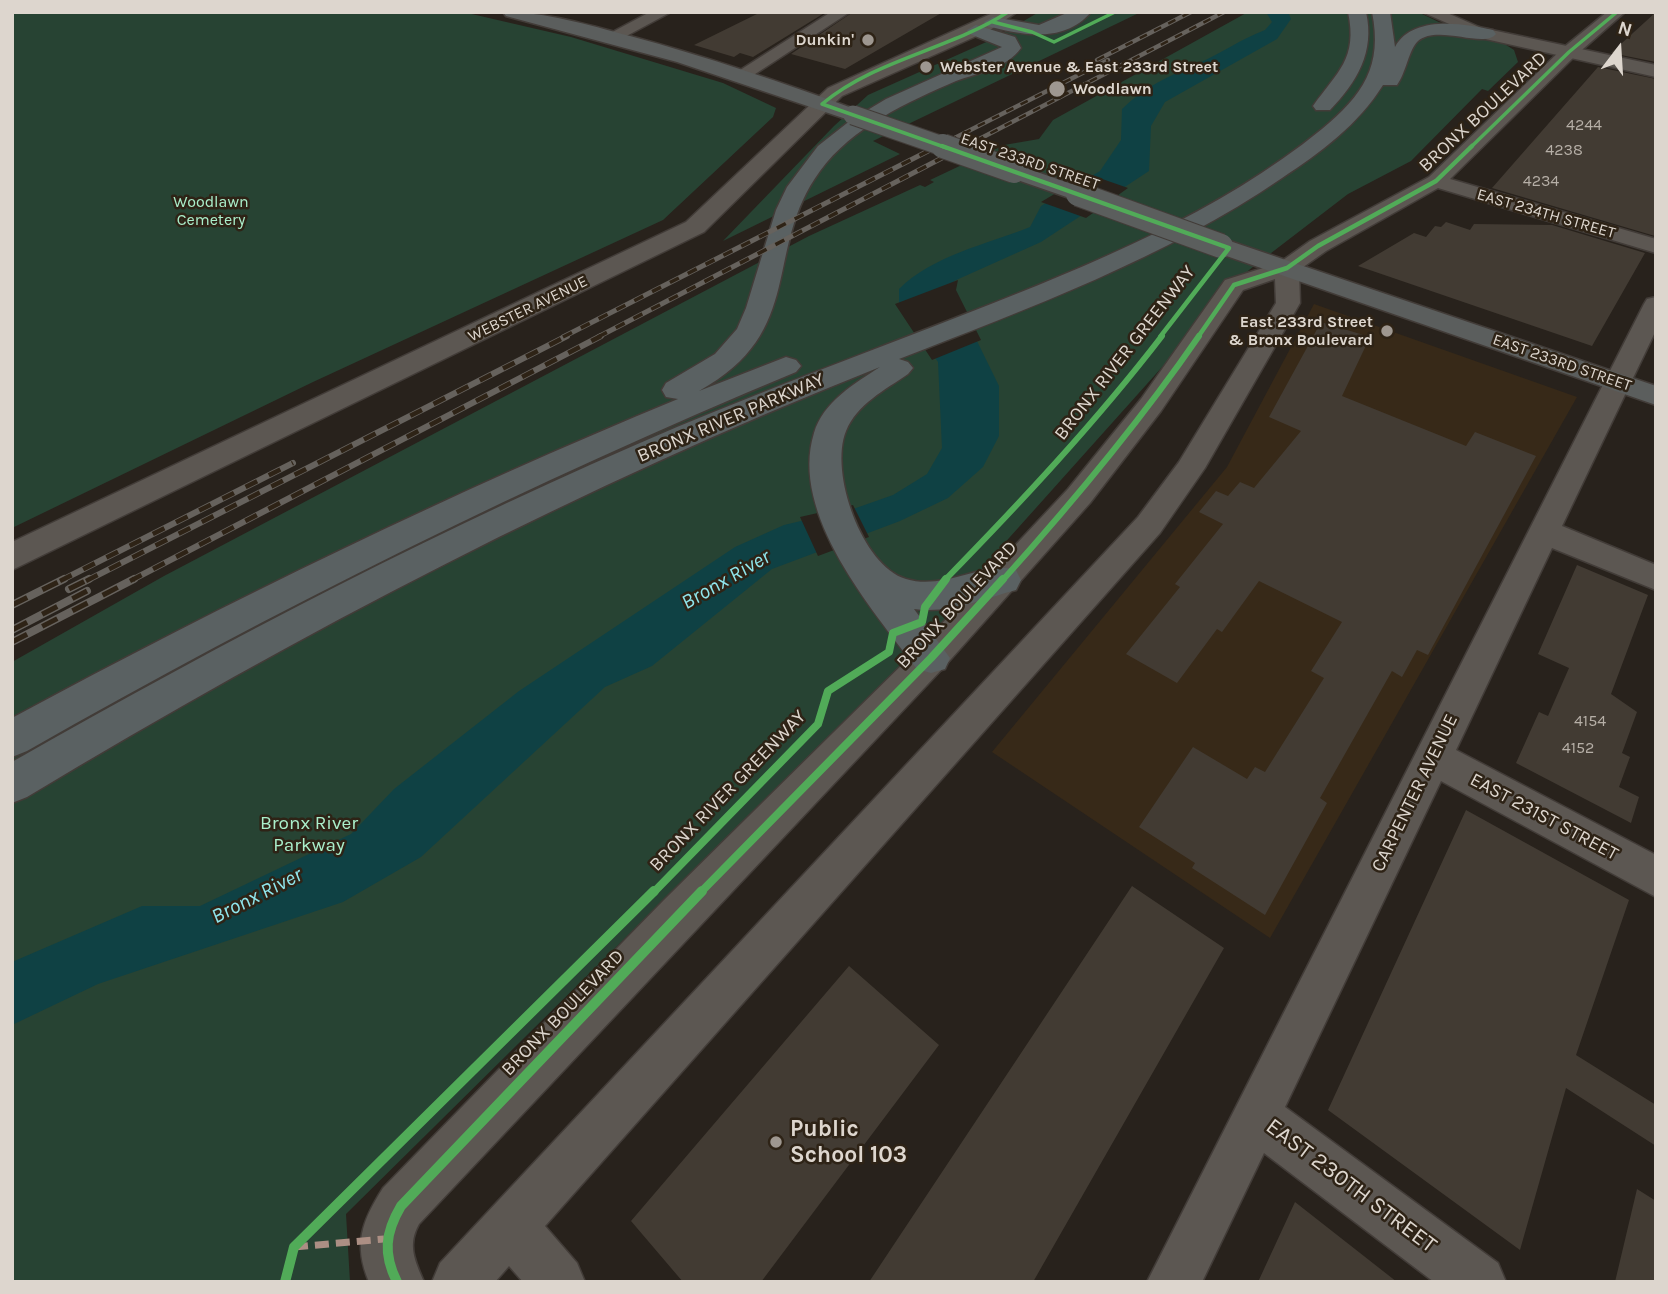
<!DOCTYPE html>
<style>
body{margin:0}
#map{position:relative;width:1668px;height:1294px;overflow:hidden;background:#28221c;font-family:Karla,sans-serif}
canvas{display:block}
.frame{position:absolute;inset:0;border:14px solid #ddd6ce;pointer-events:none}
.north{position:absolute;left:1584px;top:14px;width:70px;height:70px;-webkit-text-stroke:5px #2e2316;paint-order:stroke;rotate:17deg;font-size:19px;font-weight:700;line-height:28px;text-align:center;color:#ddd6ce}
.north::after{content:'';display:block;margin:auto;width:24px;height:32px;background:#ddd6ce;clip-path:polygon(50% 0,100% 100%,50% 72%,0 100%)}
</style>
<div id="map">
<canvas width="1668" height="1294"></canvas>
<div class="frame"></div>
<div class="north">N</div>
</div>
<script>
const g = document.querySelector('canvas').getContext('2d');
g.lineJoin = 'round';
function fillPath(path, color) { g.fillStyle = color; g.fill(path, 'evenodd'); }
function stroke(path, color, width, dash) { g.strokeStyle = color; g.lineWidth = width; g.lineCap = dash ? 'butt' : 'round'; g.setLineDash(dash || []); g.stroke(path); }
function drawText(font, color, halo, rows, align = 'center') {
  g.font = font + ' Karla,sans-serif'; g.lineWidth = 5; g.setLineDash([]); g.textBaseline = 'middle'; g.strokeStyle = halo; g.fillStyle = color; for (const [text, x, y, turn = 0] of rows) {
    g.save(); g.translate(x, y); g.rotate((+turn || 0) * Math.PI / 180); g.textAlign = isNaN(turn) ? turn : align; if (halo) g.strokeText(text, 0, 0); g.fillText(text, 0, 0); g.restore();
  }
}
fillPath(new Path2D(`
 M1314 304 1577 397 1270 938 992 752 1227 467Z`), '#372918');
fillPath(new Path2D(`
 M12 12H463L571 37 723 83 776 108 773 117 663 220 313 382 12 528Z
 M1039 12H1141L873 141 900 154 723 241 834 126 868 95 993 39Z
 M1248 12H1418L1449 27 1503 43 1514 50 1518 62 1488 91 1482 89 1411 161 1348 194 1249 270 984 566 952 615 346 1214 350 1282H12V662L164 576 809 236 920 185 925 187 934 182 930 180 1004 145 1039 139 1053 120Z`), '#274333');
fillPath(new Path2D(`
 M1266 12H1288L1291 19 1277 39 1165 102 1151 126 1149 171 1041 242 954 281 952 290 999 386V436L983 467 948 498 900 521 772 569 652 666 605 687 421 857 343 902 98 984 12 1025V962L142 906H200L351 834 394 789 519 691 735 547 784 525 856 508 893 495 927 474 942 448 938 362 899 304V289C932 256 987 244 1030 227L1041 206 1100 171 1121 140 1122 109C1144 87 1169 76 1197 64 1220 54 1241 39 1265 30L1272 22Z`), '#0f4144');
fillPath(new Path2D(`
 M1088 174 1128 188 1086 218 1041 202Z
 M958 280 956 290 981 340 932 360 895 304Z
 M853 505 869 537 818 556 800 517Z`), '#28221c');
fillPath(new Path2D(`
 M761 12H826L753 57 740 53 734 57 694 45Z
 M853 12H943L845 69 791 54Z
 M1656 12V62L1611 53Z
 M1598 67 1656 79 1655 236 1492 188Z
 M1446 222 1470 230 1474 224 1552 225 1645 253 1592 346 1358 266 1414 233 1426 237 1435 226 1441 227Z
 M1321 322 1370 337 1342 396 1466 446 1475 432 1536 456 1428 655 1417 650 1402 677 1392 671 1320 798 1327 803 1265 915 1192 868 1195 863 1139 827 1193 747 1247 779 1255 767 1265 772 1324 678 1311 671 1342 622 1259 581 1222 632 1217 629 1177 683 1126 654 1180 587 1175 584 1223 524 1199 512 1216 491 1228 496 1240 482 1254 488 1301 431 1269 417Z
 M1577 565 1648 595 1611 694 1637 712 1622 753 1630 757 1619 787 1639 797 1631 823 1516 763 1539 712 1548 716 1569 668 1538 654Z
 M1466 810 1629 900 1576 1055 1656 1105V1146L1566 1088 1520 1250 1328 1110Z
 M1132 886 1224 948 1033 1282H869Z
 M849 966 939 1045 761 1282H683L631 1221Z
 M1637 1189 1656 1201V1282H1615Z
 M1295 1202 1397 1282H1258Z`), '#423b33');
const street = new Path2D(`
 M650 12H671L619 40H607L605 36Z
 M831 12H850L749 78H737L734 74Z
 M1422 12H1445L1495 34 1493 38H1481Z
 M1607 12H1625L1575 56 1450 179 1656 239V253L1438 188 1326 251 1299 270 1300 303 1205 468 1160 533 545 1226 577 1263 585 1282H523L509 1266 495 1282H432L440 1263 1138 517 1179 462 1276 303 1275 279 1243 290 1161 411 1090 503 943 668 419 1224C407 1245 415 1261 424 1282H369C353 1244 362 1221 383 1188L664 900 919 648 1068 489 1141 399 1225 280 1279 263 1310 241 1429 177 1563 48Z
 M1656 297V330L1562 526 1656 565V590L1552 548 1456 750 1656 855V897L1441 781 1285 1107 1498 1263 1506 1282H1434L1264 1153 1202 1282H1147L1644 304 1647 299Z`);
const secondary = new Path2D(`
 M995 12H1017L990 30 842 96 704 232 12 570V542L686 222 828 88Z
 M1487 29 1656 65V77L1481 38 1478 34Z`);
const primary = new Path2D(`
 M503 12C547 12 588 25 630 36 708 57 784 83 860 111L863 115 853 121 846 119 677 62 506 16Z
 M1014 164 1086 189 1090 194 1086 199 1078 201 1006 176 1003 171 1006 166Z
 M1221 238 1656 386V405L1212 251 1208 246 1212 241Z`);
const highway = new Path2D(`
 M1069 12H1091C1064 44 1021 35 987 26L984 22 993 17 1039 25Z
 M1348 12H1366C1375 52 1357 82 1330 110H1316L1313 106C1337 72 1358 59 1348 12Z
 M1372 12H1390L1395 47C1412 15 1463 23 1493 30L1496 34C1484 49 1438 24 1418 41 1409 49 1406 73 1397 85H1383C1358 125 1321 152 1282 178 1165 258 1030 308 899 359L908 362 913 368 908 374C885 390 857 404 846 431 829 472 862 566 906 579 945 591 983 560 1016 570L1021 580 1016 590C983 599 948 614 914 609L950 658 945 669 931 673 917 669C872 609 789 514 814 433 823 402 855 383 880 367 582 485 301 632 27 797L12 803V762C228 639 448 524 677 427 773 387 871 351 968 313 1091 265 1219 213 1322 129 1363 95 1383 66 1372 12Z
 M976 25 1015 37 1021 48C1007 68 978 73 956 81 908 102 852 127 820 171 762 250 808 331 699 391L786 357 796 360 801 366 796 372C531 482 276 609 27 751L12 757V718C229 601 450 493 678 399L666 397 662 390 666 383 715 354 737 329 746 308 776 210 787 187 818 146 851 120 886 99 1002 47 970 34 967 30Z`);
stroke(street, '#423c38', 3);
stroke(secondary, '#423c38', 3);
stroke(primary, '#423c38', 3);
stroke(highway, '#423c38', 3);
fillPath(street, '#5c5752');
fillPath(secondary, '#5c5752');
fillPath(primary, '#5b5e5d');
fillPath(highway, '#5a6162');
const railFar3 = new Path2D(`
 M1097 60 1191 12
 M935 148 1108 60
 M962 148 1224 12`);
const railFar2 = new Path2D(`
 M563 337 938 146
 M598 337 965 146`);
const railFar1 = new Path2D(`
 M60 581 293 463
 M86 581 567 336
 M130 581 601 336`);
const rail = new Path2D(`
 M69 589 89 579
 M12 605 64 579
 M12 630 87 591
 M12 642 134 579`);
stroke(railFar3, '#66625d', 4.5);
stroke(railFar2, '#66625d', 5);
stroke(railFar1, '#66625d', 6);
stroke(rail, '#66625d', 8);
stroke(railFar3, '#2e2316', 2.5, [8]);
stroke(railFar2, '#2e2316', 3.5, [10]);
stroke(railFar1, '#2e2316', 4.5, [13]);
stroke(rail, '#2e2316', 5, [17]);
const primaryBridgeFar1 = new Path2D(`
 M853 115 948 148`);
const primaryBridge = new Path2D(`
 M943 146 1014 171
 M1078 194 1221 246`);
stroke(primaryBridgeFar1, '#423c38', 21, []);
stroke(primaryBridge, '#423c38', 26, []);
stroke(primaryBridgeFar1, '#5b5e5d', 19);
stroke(primaryBridge, '#5b5e5d', 24);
stroke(new Path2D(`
 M294 1247 384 1239`), '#ac8f84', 7, [14, 7]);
stroke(new Path2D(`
 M993 22 1032 32 1054 42 1115 12
 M947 148 822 104C876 59 949 50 1008 12
 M1470 148 1569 52 1617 12`), '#51ab58', 3.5);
stroke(new Path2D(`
 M942 146 1229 248 1160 337
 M1198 337 1234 285 1287 268 1318 246 1436 181 1472 146`), '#51ab58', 4.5);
stroke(new Path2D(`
 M944 581C1021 502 1095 423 1162 336
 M1002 581C1073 502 1139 423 1199 336`), '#51ab58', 6);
stroke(new Path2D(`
 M653 893 818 724 828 691 889 652 893 633 922 622 925 607 946 579
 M700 893 931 658 1003 579`), '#51ab58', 8);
stroke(new Path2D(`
 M285 1282 294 1247 654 891
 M397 1282C383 1254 385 1233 401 1206L702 891`), '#51ab58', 10);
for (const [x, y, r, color] of [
 [868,40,7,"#9e9790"],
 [926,67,7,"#9e9790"],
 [1057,89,9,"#9e9790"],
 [1387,331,7,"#9e9790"],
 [776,1142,7,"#9e9790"]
]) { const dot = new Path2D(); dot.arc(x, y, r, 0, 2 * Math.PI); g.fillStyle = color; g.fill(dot); stroke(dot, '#2e2316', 2.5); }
drawText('bold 16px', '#ddd6ce', '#2e2316', [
 ["Dunkin'",854,40],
 ["Webster Avenue & East 233rd Street",940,67,"left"],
 ["Woodlawn",1073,89,"left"],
 ["East 233rd Street",1373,322],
 ["& Bronx Boulevard",1373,340]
], 'right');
drawText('16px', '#b6afa7', null, [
 ["4244",1584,125],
 ["4238",1564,150],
 ["4234",1541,181],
 ["4154",1590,721],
 ["4152",1578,748]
]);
drawText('16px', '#ddd6ce', '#2e2316', [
 ["EAST 233RD STREET",1030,162,19],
 ["EAST 234TH STREET",1546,214,16],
 ["WEBSTER AVENUE",528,309,-26],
 ["EAST 233RD STREET",1562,363,19]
]);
drawText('16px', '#aaefcb', '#2e2316', [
 ["Woodlawn",211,202],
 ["Cemetery",211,220]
]);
drawText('19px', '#ddd6ce', '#2e2316', [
 ["BRONX BOULEVARD",1483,112,-43],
 ["BRONX RIVER GREENWAY",1125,353,-52],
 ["BRONX RIVER PARKWAY",731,418,-23],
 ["BRONX BOULEVARD",957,605,-47],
 ["BRONX RIVER GREENWAY",728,791,-46],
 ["CARPENTER AVENUE",1415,793,-64],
 ["EAST 231ST STREET",1544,817,28],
 ["BRONX BOULEVARD",563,1013,-46]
]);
drawText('19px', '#aaefcb', '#2e2316', [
 ["Bronx River",309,824],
 ["Parkway",309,846]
]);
drawText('italic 21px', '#8fe6ed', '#2e2316', [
 ["Bronx River",726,580,-30],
 ["Bronx River",257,896,-27]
]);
drawText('bold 23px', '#ddd6ce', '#2e2316', [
 ["Public",790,1129],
 ["School 103",790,1155]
], 'left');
drawText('23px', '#ddd6ce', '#2e2316', [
 ["EAST 230TH STREET",1351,1186,37]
]);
</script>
